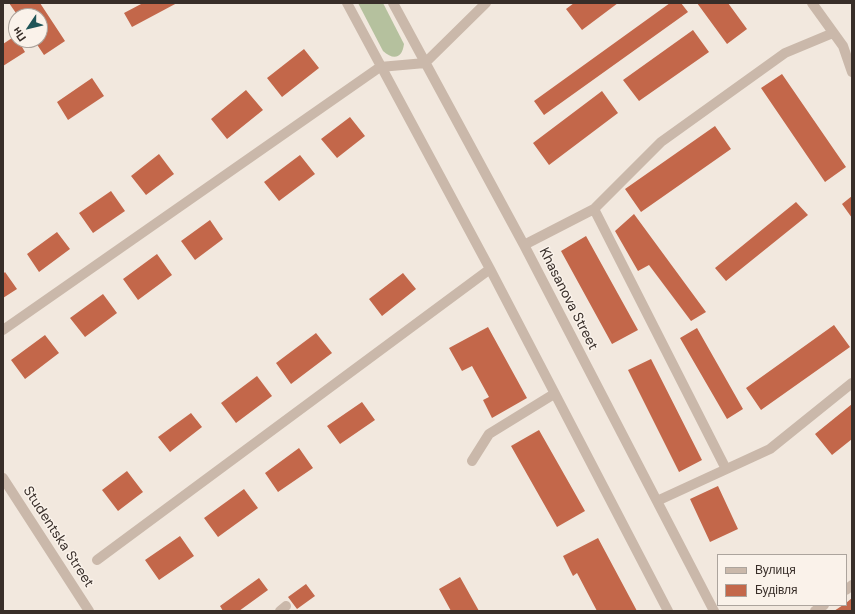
<!DOCTYPE html>
<meta charset="utf-8">
<style>
body{margin:0}
#map{position:relative;width:855px;height:614px;overflow:hidden;background:#f2e8de;font-family:"DM Sans",sans-serif}
canvas{display:block}
.frame{position:absolute;inset:0;border:4px solid #382e29;pointer-events:none}
.legend{position:absolute;left:717px;top:554px;width:130px;height:52px;box-sizing:border-box;background:#faf2ea;border:1px solid #aca49d;margin:0;padding:5px 7px;list-style:none;font-size:12px;color:#382e29}
.legend li{display:flex;align-items:center;gap:8px;height:20px}
.legend b{width:20px;border:1px solid #aca49d}
.north{position:absolute;left:8px;top:8px;width:40px;height:40px;box-sizing:border-box;background:#faf2ea;border:1px solid #aca49d;border-radius:50%;rotate:235deg;font-size:11px;font-weight:700;line-height:16px;text-align:center;color:#382e29}
.north::after{content:'';display:block;margin:auto;width:14px;height:18px;background:#1f5558;clip-path:polygon(50% 0,100% 100%,50% 72%,0 100%)}
</style>
<div id="map">
<canvas width="855" height="614"></canvas>
<div class="frame"></div>
<ul class="legend">
<li><b style="height:5px;background:#cab8aa"></b>Вулиця</li>
<li><b style="height:11px;background:#c3674a"></b>Будівля</li>
</ul>
<div class="north">Пн</div>
</div>
<script>
const g = document.querySelector('canvas').getContext('2d');
g.lineJoin = 'round';
function fillPath(path, color) { g.fillStyle = color; g.fill(path, 'evenodd'); }
function stroke(path, color, width, dash) { g.strokeStyle = color; g.lineWidth = width; g.lineCap = dash ? 'butt' : 'round'; g.setLineDash(dash || []); g.stroke(path); }
function drawText(font, color, halo, rows, align = 'center') {
  g.font = font + ' "DM Sans",sans-serif'; g.lineWidth = 3; g.setLineDash([]); g.textBaseline = 'middle'; g.strokeStyle = halo; g.fillStyle = color; for (const [text, x, y, turn = 0] of rows) {
    g.save(); g.translate(x, y); g.rotate((+turn || 0) * Math.PI / 180); g.textAlign = isNaN(turn) ? turn : align; if (halo) g.strokeText(text, 0, 0); g.fillText(text, 0, 0); g.restore();
  }
}
fillPath(new Path2D(`
 M358 3H383L404 44C402 59 393 60 383 51Z`), '#b5c19e');
fillPath(new Path2D(`
 M9 3H40L65 41 44 55 34 40H40V16H18Z
 M143 3H177L132 27 124 13Z
 M574 3H618L582 30 566 9Z
 M670 3H681L688 12 544 115 534 101Z
 M697 3H728L747 29 727 44Z
 M693 30 709 52 639 101 623 80Z
 M15 36 16 40H18L25 52 3 66V44Z
 M304 49 319 68 282 97 267 78Z
 M782 74 846 167 825 182 761 88Z
 M92 78 104 96 68 120 57 102Z
 M246 90 263 110 227 139 211 119Z
 M602 91 618 113 549 165 533 143Z
 M350 117 365 136 337 158 321 139Z
 M715 126 731 149 641 212 625 189Z
 M159 154 174 174 146 195 131 176Z
 M300 155 315 174 279 201 264 182Z
 M111 191 125 211 93 233 79 213Z
 M852 196V218L842 204Z
 M796 202 808 215 726 281 715 268Z
 M634 214 706 312 691 321 649 265 638 271 615 231Z
 M210 220 223 239 195 260 181 241Z
 M57 232 70 249 39 272 27 254Z
 M586 236 638 330 612 344 561 251Z
 M157 254 172 275 138 300 123 279Z
 M5 272 17 289 3 298V274Z
 M403 273 416 289 382 316 369 299Z
 M103 294 117 313 85 337 70 318Z
 M834 325 850 347 761 410 746 388Z
 M488 327 527 398 492 418 483 400 489 397 472 366 462 371 449 348Z
 M697 328 743 409 727 419 680 338Z
 M316 333 332 353 291 384 276 363Z
 M45 335 59 353 25 379 11 360Z
 M651 359 702 460 679 472 628 370Z
 M257 376 272 396 236 423 221 403Z
 M362 402 375 420 340 444 327 426Z
 M852 404V439L832 455 815 434Z
 M191 413 202 427 170 452 158 437Z
 M539 430 585 511 557 527 511 446Z
 M299 448 313 468 278 492 265 473Z
 M127 471 143 492 118 511 102 490Z
 M718 486 738 529 710 542 690 499Z
 M244 489 258 508 218 537 204 518Z
 M180 536 194 556 159 580 145 560Z
 M598 538 637 611H597L577 573 573 576 563 556Z
 M460 577 479 611H451L439 589Z
 M259 578 268 590 239 611H223L220 606Z
 M306 584 315 596 297 609 288 597Z
 M852 598V611H834L843 605H846V603Z`), '#c3674a');
stroke(new Path2D(`
 M347 3 490 269 668 611
 M393 3 524 245 714 611
 M812 3 843 46 852 72
 M594 209 726 469
 M524 245 594 209 661 142 785 53 833 33
 M3 330 380 67 425 63 486 3
 M472 461 489 434 554 394
 M3 478 89 611
 M657 501 770 449 852 383
 M97 560 490 269
 M846 590 852 585
 M280 611 286 606
 M815 611 824 605`), '#cab8aa', 10);
drawText('14px', '#382e29', '#faf2ea', [
 ["Khasanova Street",568,299,63],
 ["Studentska Street",58,537,57]
]);
</script>
